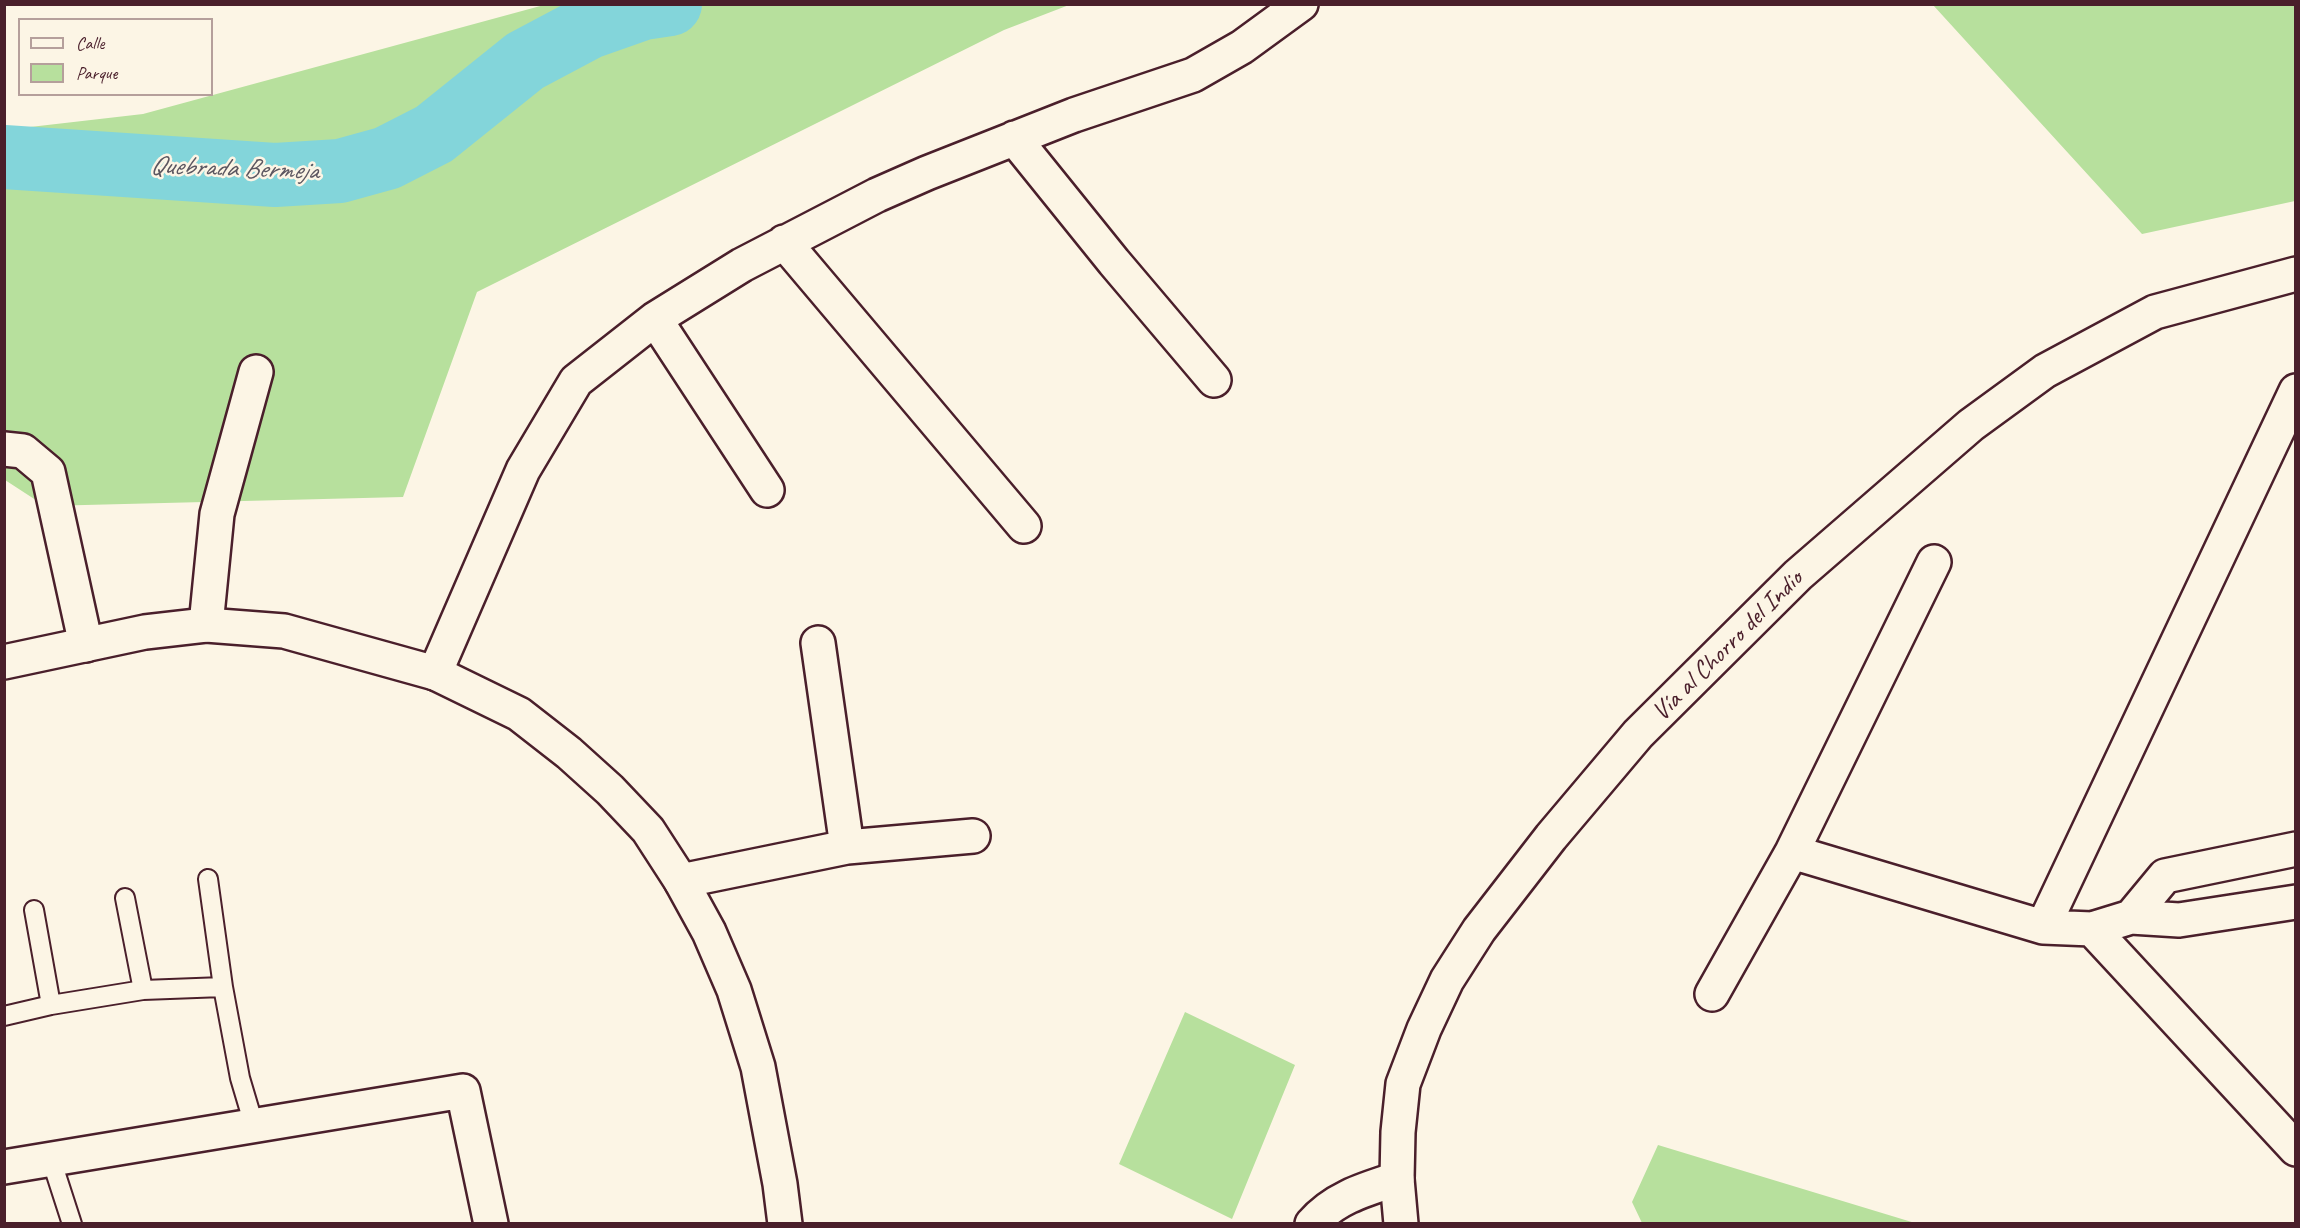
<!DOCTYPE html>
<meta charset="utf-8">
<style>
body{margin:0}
#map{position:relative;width:2300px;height:1228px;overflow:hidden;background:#fcf5e5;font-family:Caveat,sans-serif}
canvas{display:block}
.frame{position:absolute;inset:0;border:6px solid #4a1f2b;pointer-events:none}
.legend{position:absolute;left:18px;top:18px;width:195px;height:78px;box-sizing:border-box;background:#fcf5e5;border:2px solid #b59f9b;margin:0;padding:8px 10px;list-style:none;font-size:18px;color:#4a1f2b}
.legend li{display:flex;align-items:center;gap:12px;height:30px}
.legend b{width:30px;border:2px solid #b59f9b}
</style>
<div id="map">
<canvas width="2300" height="1228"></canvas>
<div class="frame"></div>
<ul class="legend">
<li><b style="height:8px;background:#fcf5e5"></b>Calle</li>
<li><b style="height:16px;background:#b7e09d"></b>Parque</li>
</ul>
</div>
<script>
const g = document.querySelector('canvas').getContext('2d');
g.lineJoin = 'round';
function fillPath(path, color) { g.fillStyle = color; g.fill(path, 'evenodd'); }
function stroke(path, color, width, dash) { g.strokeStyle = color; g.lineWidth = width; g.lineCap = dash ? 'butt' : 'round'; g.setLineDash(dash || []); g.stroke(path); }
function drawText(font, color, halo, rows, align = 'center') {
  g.font = font + ' Caveat,sans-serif'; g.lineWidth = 5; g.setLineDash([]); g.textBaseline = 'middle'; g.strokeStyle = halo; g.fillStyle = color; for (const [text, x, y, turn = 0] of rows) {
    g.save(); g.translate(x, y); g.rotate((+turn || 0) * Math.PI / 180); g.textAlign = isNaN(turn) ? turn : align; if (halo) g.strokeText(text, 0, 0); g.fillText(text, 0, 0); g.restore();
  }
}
fillPath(new Path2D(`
 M544 5H1069L1004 30 477 292 403 497 45 506 5 480 4 130 143 114Z
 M1933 5H2295V201L2142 234Z
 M1185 1012 1295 1065 1232 1219 1119 1164Z
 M1658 1145 1915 1223H1642L1632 1202Z`), '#b7e09d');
stroke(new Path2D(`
 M4 157 275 175 340 171 387 158 434 134 525 61 589 27 643 8 670 4`), '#83d5da', 64);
const lane = new Path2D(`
 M208 879 223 987
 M125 898 143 990
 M34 910 51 1005
 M4 1016 51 1005 143 990 223 987 240 1078 254 1125
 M51 1159 72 1224`);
const street = new Path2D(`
 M1014 138 1114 262 1214 380
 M784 242 1024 526
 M655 319 767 490
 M4 449 23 451 48 472 86 645
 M1934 562 1792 852 2043 927 2092 929 2131 917 2179 920 2296 902
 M206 625 217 514 256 372
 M818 643 847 847
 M435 673 523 470 576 381 655 319 742 265 877 195 927 173 1074 115 1193 75 1242 47 1301 4
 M681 881 847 847 973 836
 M2131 917 2165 876 2296 849
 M2043 927 2296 391
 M2092 929 2296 1149
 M1712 994 1792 852
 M4 1167 463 1091 491 1224
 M1312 1224C1334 1198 1366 1189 1397 1179`);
const secondary = new Path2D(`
 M4 662 145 632 206 625 284 631 435 673 519 714 569 753 610 790 648 830 681 881 709 932 734 990 758 1067 780 1184 785 1224
 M1401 1224 1397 1179 1398 1132 1403 1084 1424 1029 1447 980 1479 930 1551 837 1638 734 1798 575 1971 425 2045 371 2155 312 2296 274`);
stroke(lane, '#4a1f2b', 22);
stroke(street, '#4a1f2b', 38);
stroke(secondary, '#4a1f2b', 38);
stroke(lane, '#fcf5e5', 18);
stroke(street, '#fcf5e5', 33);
stroke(secondary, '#fcf5e5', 33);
drawText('26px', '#4a1f2b', '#fcf5e5', [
 ["Vía al Chorro del Indio",1728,646,-45]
]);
drawText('italic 27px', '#5b5660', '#fcf5e5', [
 ["Quebrada Bermeja",234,169,2]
]);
</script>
